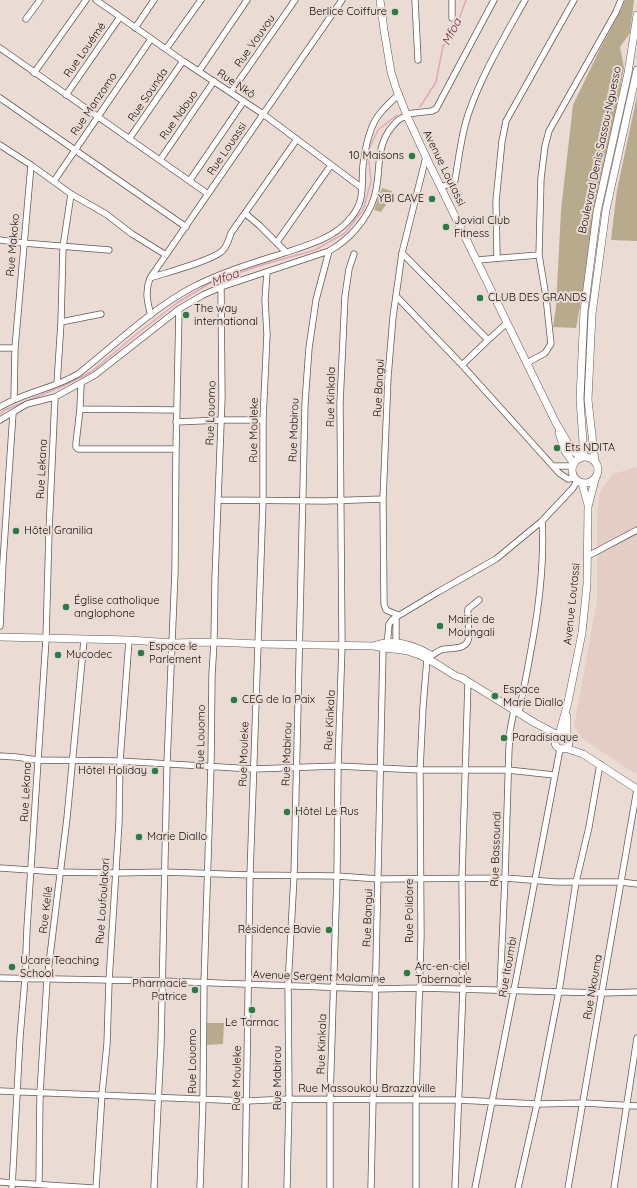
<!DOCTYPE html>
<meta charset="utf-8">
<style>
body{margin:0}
canvas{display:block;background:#eadbd5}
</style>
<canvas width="637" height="1188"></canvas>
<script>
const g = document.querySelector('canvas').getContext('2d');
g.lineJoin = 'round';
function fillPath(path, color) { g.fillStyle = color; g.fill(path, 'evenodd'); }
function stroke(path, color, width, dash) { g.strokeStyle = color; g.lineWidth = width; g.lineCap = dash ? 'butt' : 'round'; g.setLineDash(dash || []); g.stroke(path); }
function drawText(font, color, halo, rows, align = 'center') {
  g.font = font + ' Quicksand,sans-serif'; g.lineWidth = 4; g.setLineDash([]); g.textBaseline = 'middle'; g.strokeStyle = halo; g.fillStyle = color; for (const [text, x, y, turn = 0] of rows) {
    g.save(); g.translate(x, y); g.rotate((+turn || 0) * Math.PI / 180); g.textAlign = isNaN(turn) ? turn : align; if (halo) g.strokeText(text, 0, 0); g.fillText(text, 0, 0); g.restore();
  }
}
fillPath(new Path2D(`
 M637 467V775L583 739 574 727 597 601V515L600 491 613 474Z`), '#e4cdc4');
fillPath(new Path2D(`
 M625 0H634L630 33 620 47 624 68 576 328 553 327 556 307 561 210 573 105 600 49 621 10Z
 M637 96V241L611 240 617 190Z
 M382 188 392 191 390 199 381 212 374 210Z
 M207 1023H224L223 1044 204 1045V1035H207Z`), '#b8ab8d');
stroke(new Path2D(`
 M420 107 436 82 443 46 455 30 466 0
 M0 414 5 410 63 386 91 372 138 333 177 303 212 282 265 264 315 250 345 233 363 210 371 182 368 151 378 130 397 115`), '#e1a8b9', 1.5);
const minor = new Path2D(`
 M96 0 183 61 263 114 362 188
 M415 0 418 60
 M452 18V0
 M26 19 40 0
 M135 28 154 0
 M0 48 208 194
 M166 49 201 0
 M199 71 247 0
 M34 73 86 0
 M231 92 295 0
 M66 95 120 17
 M0 98 186 227
 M406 114 432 111 436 109 494 0
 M129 139 183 61
 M0 145 31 165 71 194 106 214 132 234 166 255
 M160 160 214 81
 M190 180 244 101
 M54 181 151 39
 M441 187 453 183 455 180C459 158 461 134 469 112 483 72 505 36 525 0
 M246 214 260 226 286 252
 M0 240 23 243 109 250
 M277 242 331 165
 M402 253 488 340
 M497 258 496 201 502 141 506 121 574 0
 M477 260 539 255
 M150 278C165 273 215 260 223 250 227 246 229 239 231 233L297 139
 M396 296 462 365 559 473 568 479 575 478
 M151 315C147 302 145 291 150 278L342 0
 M61 322 101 314
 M0 348H15
 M527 363 545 353 551 344 546 297 539 255 541 178 545 146 549 131 616 12 621 0
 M462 365 488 340 507 323
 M57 384 61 322 63 247 71 194
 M81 384 80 409 76 443V447L78 449H176
 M14 399 15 348 31 165
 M0 407C24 392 53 389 78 374 115 345 151 309 193 287 222 272 253 263 284 253 305 246 332 239 348 221 366 202 361 188 363 165 365 150 368 132 376 119 382 109 391 102 399 94
 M80 409 177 410
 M0 420 27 404 55 397 95 375 179 309 203 295 221 287 329 251C349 240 367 220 374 198 382 174 374 150 391 128 396 122 399 118 407 116
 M176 422 221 420H263
 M554 466H573
 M218 500 325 501 383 499
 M588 556 637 530
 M398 615 386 610 384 604 383 499 388 377 393 317 402 253 426 157
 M0 626 3 562 13 413
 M387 646 389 624 393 619 438 592 496 559 542 521 573 488 577 481
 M396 646V616
 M431 656C436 653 440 649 445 649 456 648 469 649 469 635 469 625 467 620 468 609L479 600
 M519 713C531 651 546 583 542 521
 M0 756 16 757 38 760 120 761 253 769 338 766 420 770H508L554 775
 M0 868 60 872 115 873 165 872 250 875 337 876 379 879 505 878 556 882H621L637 884
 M0 978 163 981 376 989 419 988 602 993 637 992
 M500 990 505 878 509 748 510 731 514 710
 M0 1091 247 1101 289 1099 458 1100 537 1104 584 1103 637 1106
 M0 1182 93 1188
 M39 1184 40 1093 47 980 67 818 84 640
 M12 1188 20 1037 25 979 27 928 46 639 49 531 55 397
 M96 1188 102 1094 107 1044 109 981 119 822 120 761 129 640
 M154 1188 161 1044 167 764 175 571 176 449 179 309
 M200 1188 203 1099 204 983 211 766 212 675 214 642 215 578 222 398 221 287
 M245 1188 250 875 263 500V420L267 334 265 300 267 272
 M287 1188 289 1099 288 985 294 876 305 403 309 348 316 300 329 251
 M330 1188V1099L337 876 338 766 342 645 340 403 345 296 349 269 354 254
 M371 1188 383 649
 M416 1188V1100L421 936 420 770 423 707 427 659
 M455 1188 463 989 462 878 468 681
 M475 1188 514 990 560 749
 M518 1188 537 1104 559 991 576 882 589 827 600 764
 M568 1188 637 789
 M614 1188 637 1038`);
const major = new Path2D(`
 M380 0 384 30 391 72 396 88 407 116 426 157 556 423 572 450 581 458
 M559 433 565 451 574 464
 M584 457 580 399 584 311 597 212 628 73 637 15
 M572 470a13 13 0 1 1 26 0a13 13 0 1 1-26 0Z
 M595 462 588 400 592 314 606 210 637 70
 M582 483 588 505
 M0 637 129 640 173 643 214 642 259 644 374 646C386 650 399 648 411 652 427 656 442 668 456 676L462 678 535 723 558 735
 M376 645C394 639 415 646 431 655
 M555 742a7 7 0 1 1 14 0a7 7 0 1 1-14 0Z
 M559 735 568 702 582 633 587 584 588 507 596 476
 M567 736V716
 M565 748 583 754 637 789`);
stroke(minor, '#655954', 7);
stroke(major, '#655954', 8);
stroke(minor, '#fff', 5.5);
stroke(major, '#fff', 7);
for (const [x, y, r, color] of [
 [395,12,4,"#2c7a4a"],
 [412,156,4,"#2c7a4a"],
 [432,199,4,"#2c7a4a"],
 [446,227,4,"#2c7a4a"],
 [480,298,4,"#2c7a4a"],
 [186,315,4,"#2c7a4a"],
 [557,448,4,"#2c7a4a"],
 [16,531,4,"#2c7a4a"],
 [66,607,4,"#2c7a4a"],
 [440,626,4,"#2c7a4a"],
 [141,653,4,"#2c7a4a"],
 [58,655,4,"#2c7a4a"],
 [495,696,4,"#2c7a4a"],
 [234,700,4,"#2c7a4a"],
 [504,738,4,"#2c7a4a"],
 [155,771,4,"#2c7a4a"],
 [287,812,4,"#2c7a4a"],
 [139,837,4,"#2c7a4a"],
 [329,930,4,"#2c7a4a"],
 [12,967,4,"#2c7a4a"],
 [407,973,4,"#2c7a4a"],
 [195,990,4,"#2c7a4a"],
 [252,1010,4,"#2c7a4a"]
]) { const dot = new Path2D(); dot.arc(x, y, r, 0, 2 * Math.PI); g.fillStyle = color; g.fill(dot); stroke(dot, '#eadbd5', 1.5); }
drawText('11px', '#110c0a', '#eadbd5', [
 ["Berlice Coiffure",387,12,"right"],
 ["10 Maisons",404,156,"right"],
 ["YBI CAVE",424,199,"right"],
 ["Jovial Club",454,221],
 ["Fitness",454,234],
 ["CLUB DES GRANDS",488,298],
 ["The way",194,309],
 ["international",194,322],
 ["Ets NDITA",565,448],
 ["Hôtel Granilia",24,531],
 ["Église catholique",74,601],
 ["anglophone",74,614],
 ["Mairie de",448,620],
 ["Moungali",448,633],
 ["Espace le",149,647],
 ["Parlement",149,660],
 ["Mucodec",66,655],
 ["Espace",503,690],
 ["Marie Diallo",503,703],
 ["CEG de la Paix",242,700],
 ["Paradisiaque",512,738],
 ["Hôtel Holiday",147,771,"right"],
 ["Hôtel Le Rus",295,812],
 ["Marie Diallo",147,837],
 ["Résidence Bavie",321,930,"right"],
 ["Ucare Teaching",20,961],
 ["School",20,974],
 ["Arc-en-ciel",415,967],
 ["Tabernacle",415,980],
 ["Pharmacie",187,984,"right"],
 ["Patrice",187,997,"right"],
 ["Le Tarmac",252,1023,"center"]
], 'left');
drawText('11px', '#110c0a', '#eadbd5', [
 ["Rue Vouvou",255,41,-55],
 ["Rue Louémé",85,50,-55],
 ["Rue Nkô",236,84,34],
 ["Rue Sounda",148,95,-56],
 ["Rue Manzomo",94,104,-56],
 ["Rue Ndouo",179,115,-55],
 ["Rue Louassi",227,149,-56],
 ["Boulevard Denis Sassou-Nguesso",600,150,-78],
 ["Avenue Loutassi",444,168,64],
 ["Rue Makoko",13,245,-85],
 ["Rue Bangui",379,388,-87],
 ["Rue Kinkala",331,397,-89],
 ["Rue Louomo",211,413,-88],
 ["Rue Mouleke",254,430,-89],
 ["Rue Mabirou",294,430,-88],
 ["Rue Lekana",42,469,-87],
 ["Avenue Loutassi",572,604,-84],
 ["Rue Kinkala",330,720,-87],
 ["Rue Louomo",201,737,-89],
 ["Rue Mouleke",244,754,-88],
 ["Rue Mabirou",287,754,-88],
 ["Rue Lekana",26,792,-87],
 ["Rue Bassoundi",496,849,-88],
 ["Rue Loufoulakari",103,901,-86],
 ["Rue Kellé",46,910,-83],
 ["Rue Polidore",410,911,-90],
 ["Rue Bangui",368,918,-88],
 ["Rue Itoumbi",508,967,-80],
 ["Avenue Sergent Malamine",319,977,2],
 ["Rue Nkouma",593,987,-80],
 ["Rue Kinkala",322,1044,-88],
 ["Rue Louomo",193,1061,-90],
 ["Rue Mouleke",237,1078,-89],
 ["Rue Mabirou",278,1078,-90],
 ["Rue Massoukou Brazzaville",367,1089]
]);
drawText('italic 12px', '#6e2a45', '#eadbd5', [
 ["Mfoa",452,32,-63],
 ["Mfoa",225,278,-20]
]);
</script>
